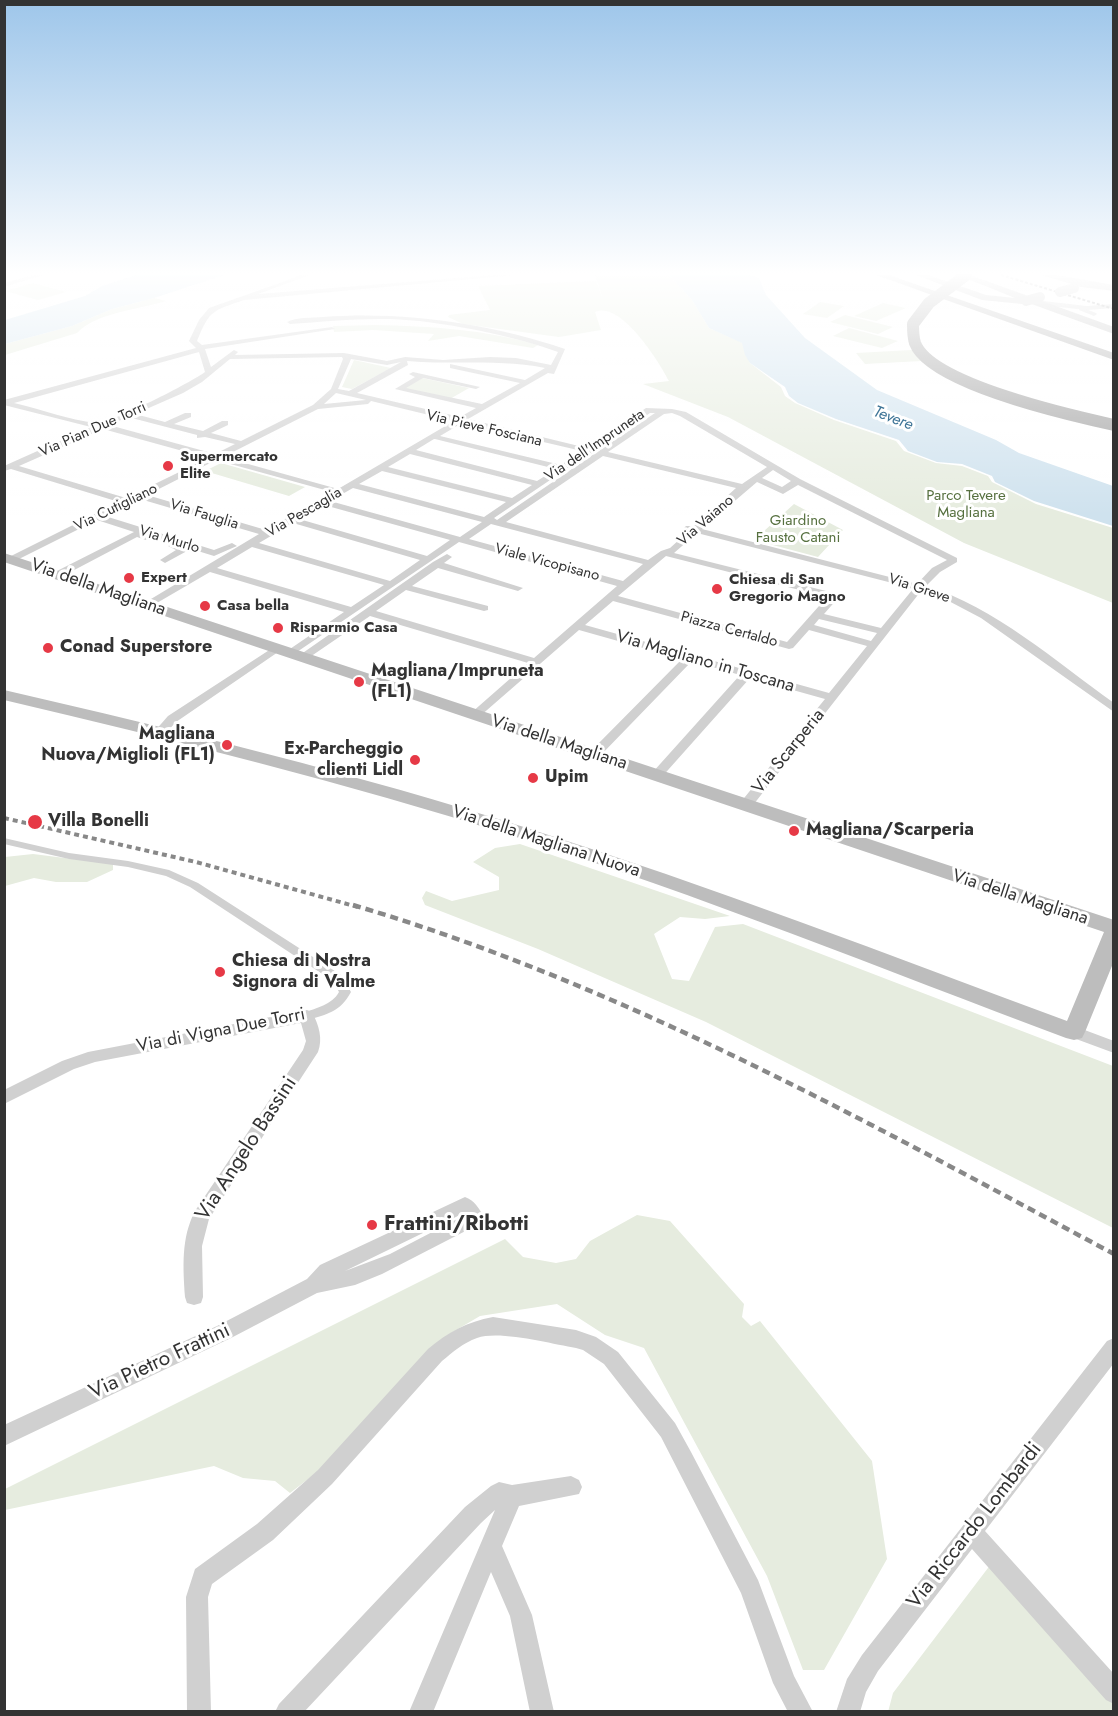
<!DOCTYPE html>
<style>
body{margin:0}
#map{position:relative;width:1118px;height:1716px;overflow:hidden;background:#fff;font-family:Jost,sans-serif}
canvas{display:block}
.frame{position:absolute;inset:0;border:6px solid #333;pointer-events:none}
</style>
<div id="map">
<canvas width="1118" height="1716"></canvas>
<div class="frame"></div>
</div>
<script>
const g = document.querySelector('canvas').getContext('2d');
g.lineJoin = 'round';
function fillPath(path, color) { g.fillStyle = color; g.fill(path, 'evenodd'); }
function stroke(path, color, width, dash) { g.strokeStyle = color; g.lineWidth = width; g.lineCap = dash ? 'butt' : 'round'; g.setLineDash(dash || []); g.stroke(path); }
function drawText(font, color, halo, rows, align = 'center') {
  g.font = font + ' Jost,sans-serif'; g.lineWidth = 6; g.setLineDash([]); g.textBaseline = 'middle'; g.strokeStyle = halo; g.fillStyle = color; for (const [text, x, y, turn = 0] of rows) {
    g.save(); g.translate(x, y); g.rotate((+turn || 0) * Math.PI / 180); g.textAlign = isNaN(turn) ? turn : align; if (halo) g.strokeText(text, 0, 0); g.fillText(text, 0, 0); g.restore();
  }
}
fillPath(new Path2D(`
 M595 275H669L692 300 709 328 743 343 750 363 781 387 785 396 795 403 834 420 896 441 904 451 936 463 962 466 988 476 992 482 1036 504 1113 528V603L964 543 728 417 643 384 669 381C659 361 620 300 595 312L601 330 559 337 463 324 448 317 449 315 490 310 478 286 596 281 603 299Z
 M33 283 66 292 38 300 5 291Z
 M154 298 166 301C138 310 97 312 77 333L5 355V344L72 326 112 309Z
 M820 302 844 306 827 318 803 314Z
 M883 303 906 308 876 321 854 316Z
 M845 315 893 327 878 334 830 322Z
 M376 325C429 326 488 330 538 345L533 348 459 336 428 341 434 334 373 330 334 332 333 326Z
 M849 328 898 341 882 348 833 336Z
 M912 350 922 361 865 364 856 353Z
 M354 360 391 368 352 389 342 387Z
 M422 378 469 388 450 399 402 389Z
 M221 463 305 487 289 496 205 471Z
 M794 504 843 530 818 557 754 540Z
 M520 844 730 916 705 919 680 917 654 934 672 979 689 981 715 927 743 924 1113 1066V1228L706 1022 538 949 425 905 422 898 426 891 452 901 499 890V877L473 862 495 848Z
 M33 854 113 864V870L87 882H56L34 878 5 886V857Z
 M637 1215 670 1221 744 1304 742 1317 751 1326 760 1321 872 1461 887 1559 824 1670H803L767 1576 644 1348 605 1335 557 1304 480 1316 446 1336 329 1463 290 1493 275 1481 243 1478 214 1466 5 1510V1489L505 1239 523 1257 556 1263 576 1259 590 1241Z
 M991 1564 1114 1704 1113 1712H888L893 1693Z`), '#e6ecdf');
fillPath(new Path2D(`
 M136 275H224L154 298 112 309 72 326 5 344V320L85 296 102 286Z
 M669 275H749L759 278 766 295 805 338 877 390 996 440 1019 453 1113 486V526L1034 501 995 482 992 476 962 464 937 462 908 451 899 440 836 419 798 403 789 396 785 387 750 363 745 355 742 343 709 328 692 300Z`), '#cfe2ee');
fillPath(new Path2D(`
 M4 838 69 853 128 861 169 870 198 883 341 975 351 992C340 1012 328 1014 307 1020L303 1019 301 1016 303 1013C316 1008 332 1005 339 992L333 981 190 887 166 876 128 867 69 859 4 844Z`), '#d0d0d0');
fillPath(new Path2D(`
 M35 275H43L4 287V283Z
 M302 275H310L258 294 495 275H515L244 300C213 311 210 309 197 341L202 345 332 327 335 329 205 349 211 367 234 350 238 352 235 355 344 353 387 361 405 357 443 360 490 357 516 358 551 365 558 352C517 337 462 326 419 321 377 316 332 321 290 324L287 322C296 317 312 318 323 317 402 311 490 323 565 349L554 374 548 373 468 419 587 448 646 408 672 409 686 412 800 479 957 558V562L940 572 926 586C995 607 1055 661 1114 703V712L981 618 943 598 921 591 750 809 745 810 739 806 740 803 825 699 750 678 660 779H652L650 776 652 773 740 675 692 661 598 758 594 759 588 755 590 752 682 659 579 630 479 717H471L469 715 471 713 528 663 370 616 307 659H299L297 657 433 562 447 554 452 557 444 563 523 588 518 591 438 568 412 586 488 606V610L484 611 406 590 376 611 534 658 617 586 459 542 291 656 287 655V651L344 612 210 572 150 607H142L141 605 259 534 140 499 105 516 214 550 232 543 237 546 214 556 188 548 187 551 165 563 160 560 176 550 168 546 172 543 150 536 146 540 137 537 61 577H53V573L134 532 97 520 15 561H9V557L119 502 11 469 4 471V466L91 427 4 405V400L196 348 189 341 199 320 209 308ZM199 352 205 372C192 382 108 425 96 423 69 420 41 409 14 403ZM342 357 343 359 331 389 313 405 241 441 211 433 228 425V421H222L203 431 174 424 191 417V413H185L165 422 135 414 183 393 202 382 230 359ZM351 359 387 365 401 362 349 391 338 389ZM407 361C454 365 499 359 545 368L525 380 450 364V368L520 383 482 404 406 388 423 378 476 389 480 387 413 372 409 374 415 377 395 389 476 408 460 417 357 393 408 365ZM336 393 366 400 324 404ZM371 401 454 421 338 489 223 457 318 409 368 404ZM650 413H655L600 450H596ZM672 413 680 416 767 467 742 484 608 452 664 414ZM128 417 197 435V438L205 437 235 444 215 454 109 425ZM462 423 582 451 561 465 440 436ZM103 429 208 458 126 498 19 466ZM434 439H435L556 469 537 481 416 450ZM590 453 594 454 497 520 494 518ZM410 454 532 485 512 498 388 467ZM603 456 736 488 694 526H686L684 528 689 531 670 548 661 551 648 560 506 522ZM216 460 332 492 266 530 147 495ZM773 470 791 481 782 487 762 478ZM382 471 506 502 484 517 359 484ZM757 482 783 494 798 485 947 560 932 568 917 584 702 529ZM353 488 482 522 460 537 330 501ZM324 505 450 540 427 556 299 519ZM293 523 420 560 390 581 259 543ZM491 524 643 564 623 581 469 539ZM697 533 904 586 913 589 881 628 824 614 838 598V594L674 553ZM252 547 384 585 351 607 217 568ZM666 556 827 597 787 642 618 596ZM613 601 789 649 793 648 809 630 867 646 829 693 585 625ZM819 619 877 633 871 641 814 625Z
 M1081 307 1096 313 1097 314 1094 316 1079 310Z
 M277 645 281 646V650L176 722 164 735H156L154 732 168 716Z
 M307 1010 312 1012C319 1025 323 1039 318 1052L209 1219 202 1246 203 1297 201 1303 194 1305 187 1303 185 1297C183 1267 181 1238 195 1211L303 1050 306 1041 301 1023 95 1062 74 1069 4 1104V1090L62 1061 88 1052Z
 M1074 1026 1114 1041V1053L1068 1036 1066 1032 1068 1028Z
 M465 1197C474 1200 480 1209 484 1218L481 1223 382 1274 355 1285 317 1293 231 1338 4 1446V1425L217 1326 307 1279 320 1265ZM462 1214 463 1216 390 1254 345 1271Z
 M493 1317 576 1330 596 1337 618 1352 675 1423 691 1452 758 1580 794 1676 813 1712H788L773 1683 741 1593 661 1437 604 1364 583 1350 576 1348C551 1344 500 1330 477 1338 463 1343 453 1352 442 1361L332 1484 273 1540 212 1584 208 1597 211 1712H187L186 1597 195 1569 257 1524 318 1470 428 1349C448 1332 467 1322 493 1317Z
 M1114 1338V1363L985 1531 1114 1674V1704L1106 1700 972 1549 878 1671 866 1692 860 1712H836L847 1679 862 1655 1107 1341Z
 M571 1476 579 1480 582 1487 579 1494 519 1506 502 1546 532 1615 554 1712H530L510 1616 491 1572 433 1712H409L495 1510 481 1523 304 1712H275L279 1704 465 1507 491 1486 499 1482 512 1485Z`), '#d0d0d0');
fillPath(new Path2D(`
 M1043 301 1087 306 1114 304V308L1087 310 1040 305Z`), '#d0d0d0');
fillPath(new Path2D(`
 M916 275H928L986 295 1015 298 958 275H970L1114 327V334L1026 302 1022 304 982 300Z
 M1042 275H1056L1114 285V291L1081 287Z
 M4 553 1114 920V961L1085 1032 1082 1038 1074 1040 1066 1038C882 969 700 895 513 836 346 783 175 740 4 700V690C181 731 357 774 530 829 711 886 889 955 1067 1021L1104 932 4 562Z`), '#bdbdbd');
fillPath(new Path2D(`
 M876 275H889L1114 353V360Z`), '#ababab');
stroke(new Path2D(`
 M1001 275 1114 309`), '#888', 2, [3, 2]);
stroke(new Path2D(`
 M4 818 196 862 358 907`), '#888', 4, [5, 4]);
stroke(new Path2D(`
 M353 905C623 985 867 1122 1114 1254`), '#888', 4.5, [8, 5]);
stroke(new Path2D(`
 M1060 292 1074 288
 M1026 301 1040 297`), '#bdbdbd', 10);
stroke(new Path2D(`
 M966 275 929 303 913 324C913 329 913 337 915 343 930 384 1073 416 1114 425`), '#a2a2a2', 12);
const sky = g.createLinearGradient(0, 0, 0, 515);
sky.addColorStop(0, '#9ec6ea');
sky.addColorStop(0.53, '#fff');
sky.addColorStop(1, '#ffffff00');
g.fillStyle = sky;
g.fillRect(0, 0, 1118, 515);
for (const [x, y, r, color] of [
 [168,466,6,"#e63946"],
 [129,578,6,"#e63946"],
 [717,589,6,"#e63946"],
 [205,606,6,"#e63946"],
 [278,628,6,"#e63946"],
 [48,648,6,"#e63946"],
 [359,682,6,"#e63946"],
 [227,745,6,"#e63946"],
 [415,760,6,"#e63946"],
 [533,778,6,"#e63946"],
 [35,822,8,"#e63946"],
 [794,831,6,"#e63946"],
 [220,972,6,"#e63946"],
 [372,1225,6,"#e63946"]
]) { const dot = new Path2D(); dot.arc(x, y, r, 0, 2 * Math.PI); g.fillStyle = color; g.fill(dot); stroke(dot, '#fff', 2); }
drawText('15px', '#333', '#fff', [
 ["Via Pieve Fosciana",484,429,13],
 ["Via Pian Due Torri",93,430,-24],
 ["Via dell'Impruneta",595,446,-34],
 ["Via Cutigliano",116,508,-26],
 ["Via Pescaglia",304,513,-30],
 ["Via Fauglia",204,515,17],
 ["Via Vaiano",706,521,-41],
 ["Via Murlo",169,540,17],
 ["Viale Vicopisano",547,563,15],
 ["Via Greve",919,589,18],
 ["Piazza Certaldo",729,630,15]
]);
drawText('bold 15px', '#333', '#fff', [
 ["Supermercato",180,457],
 ["Elite",180,474],
 ["Expert",141,578],
 ["Chiesa di San",729,580],
 ["Gregorio Magno",729,597],
 ["Casa bella",217,606],
 ["Risparmio Casa",290,628]
], 'left');
drawText('15px', '#56703f', '#fff', [
 ["Parco Tevere",966,496],
 ["Magliana",966,513],
 ["Giardino",798,521],
 ["Fausto Catani",798,538]
]);
drawText('italic 16px', '#3f7597', '#fff', [
 ["Tevere",893,419,21]
]);
drawText('18px', '#333', '#fff', [
 ["Via della Magliana",98,588,19],
 ["Via Magliano in Toscana",705,662,16],
 ["Via della Magliana",559,743,18],
 ["Via Scarperia",789,752,-51],
 ["Via della Magliana Nuova",546,842,18],
 ["Via della Magliana",1020,898,18],
 ["Via di Vigna Due Torri",221,1031,-11]
]);
drawText('bold 18px', '#333', '#fff', [
 ["Conad Superstore",60,648],
 ["Magliana/Impruneta",371,672],
 ["(FL1)",371,693],
 ["Magliana",215,735,"right"],
 ["Nuova/Miglioli (FL1)",215,756,"right"],
 ["Ex-Parcheggio",403,750,"right"],
 ["clienti Lidl",403,771,"right"],
 ["Upim",545,778],
 ["Villa Bonelli",48,822],
 ["Magliana/Scarperia",806,831],
 ["Chiesa di Nostra",232,962],
 ["Signora di Valme",232,983]
], 'left');
drawText('21px', '#333', '#fff', [
 ["Via Angelo Bassini",247,1149,-57],
 ["Via Pietro Frattini",160,1362,-25],
 ["Via Riccardo Lombardi",975,1526,-52]
]);
drawText('bold 21px', '#333', '#fff', [
 ["Frattini/Ribotti",384,1225]
], 'left');
</script>
